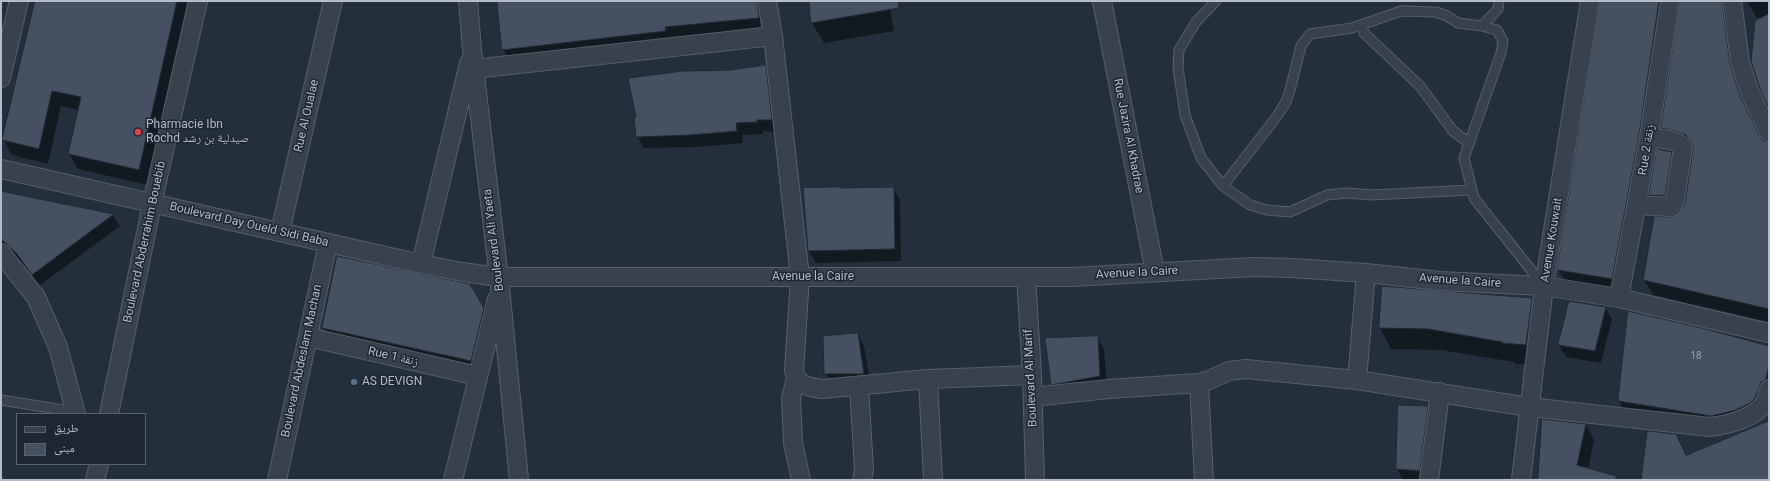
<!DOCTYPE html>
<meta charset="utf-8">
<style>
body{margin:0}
#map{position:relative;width:1770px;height:481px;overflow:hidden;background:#242f3e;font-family:Roboto,"Noto Naskh Arabic",sans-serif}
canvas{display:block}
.frame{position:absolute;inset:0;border:2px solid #b4bcc9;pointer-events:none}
.legend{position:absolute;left:16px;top:413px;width:130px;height:52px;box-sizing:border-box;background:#1d2633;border:1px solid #59626f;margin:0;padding:5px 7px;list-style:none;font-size:12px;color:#b4bcc9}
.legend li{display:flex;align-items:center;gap:8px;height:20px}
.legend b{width:20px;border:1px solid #59626f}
</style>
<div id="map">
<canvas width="1770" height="481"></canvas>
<div class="frame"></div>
<ul class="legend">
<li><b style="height:5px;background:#38414e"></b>طريق</li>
<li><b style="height:11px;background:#455162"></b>مبنى</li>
</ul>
</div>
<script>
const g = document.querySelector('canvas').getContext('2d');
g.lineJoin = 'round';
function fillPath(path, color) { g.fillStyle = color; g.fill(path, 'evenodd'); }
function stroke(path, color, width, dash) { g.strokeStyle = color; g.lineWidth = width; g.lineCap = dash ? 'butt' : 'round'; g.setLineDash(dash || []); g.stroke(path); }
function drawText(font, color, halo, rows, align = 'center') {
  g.font = font + ' Roboto,"Noto Naskh Arabic",sans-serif'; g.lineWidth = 3; g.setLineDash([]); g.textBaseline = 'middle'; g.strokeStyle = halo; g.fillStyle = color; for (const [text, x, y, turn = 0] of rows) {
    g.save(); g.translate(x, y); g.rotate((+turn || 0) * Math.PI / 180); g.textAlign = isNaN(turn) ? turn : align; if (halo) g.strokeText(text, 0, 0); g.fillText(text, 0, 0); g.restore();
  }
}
fillPath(new Path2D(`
 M36 1H189L148 185 78 169 69 154 79 110 61 106 48 164 12 155 3 139Z
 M498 1H764L769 35 513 66 503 49Z
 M810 1H889L894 31 824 43 812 23Z
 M1601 1H1733L1738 80 1748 113 1762 141 1769 143V322L1653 295 1644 279 1686 204 1694 150 1685 146 1671 143 1662 128 1681 6 1675 7 1620 294 1567 285 1558 269Z
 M1747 1H1769V107L1764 18 1756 17Z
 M765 66 772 78 778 132 763 131V134L742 135 743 143 698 147 644 148 637 136Z
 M1671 153 1678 165 1672 208 1657 207 1650 195Z
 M893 188 900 200 901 261 816 263 809 251 841 189Z
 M1 192 113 215 120 226 39 286 25 266 1 244Z
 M469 285 492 324 480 376 332 344 323 328Z
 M1383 287 1531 299 1543 319 1538 365 1515 364 1514 362 1441 350 1391 349 1380 328Z
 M1605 307 1612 319 1601 363 1566 357 1559 345Z
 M857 334 864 346 871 386 832 385 825 373Z
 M1097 337 1104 349 1107 388 1059 396 1052 384Z
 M1769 347V398L1744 425 1627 416 1619 401Z
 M1427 407 1439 428 1432 480H1403L1397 469Z
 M1586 425 1594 440 1588 469 1612 480H1539Z`), '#0007');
const building = new Path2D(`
 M35 1H177L139 170 68 154 81 97 52 91 39 149 2 140Z
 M497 1H757L759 18 665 27 666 31 502 50Z
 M809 1H898L899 8 811 23Z
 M1600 1H1659L1639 135 1612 279 1557 270Z
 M1680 1H1722L1730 64 1740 96 1760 137 1763 141 1769 142V309L1643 280 1654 216 1671 217 1677 216 1685 204 1693 149V144L1686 135 1675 131 1661 128Z
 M1769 14V108L1760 89 1751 61 1755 21Z
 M766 65 772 120H757V122L736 123 737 131 691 135 636 137 634 117H636L628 78 683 71 731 70Z
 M1657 149 1672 152 1665 196 1649 195Z
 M841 187V188L894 187 895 249 808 251 803 188Z
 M1 191 49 201 114 214 32 275 17 254 1 239Z
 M337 256 470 284 484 308 471 361 322 328Z
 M1382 286 1532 298 1526 345 1502 343V342L1428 329 1379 328Z
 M1569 301 1606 307 1595 351 1558 345Z
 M1628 311 1702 328 1769 346V365L1766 379 1761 382 1755 398 1750 403 1736 410 1711 416 1618 401Z
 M858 333 864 374H824L823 336Z
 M1098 336 1100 376 1051 385 1045 338Z
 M1398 405 1428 406 1420 471 1396 469Z
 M1542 419 1586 424 1577 465 1616 476V480H1538Z
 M1769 421V480H1641L1647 431 1676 434 1686 455Z`);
fillPath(building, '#455162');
stroke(building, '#1f2835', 1);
const lane = new Path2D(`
 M1216 1 1196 22 1179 50 1178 68 1185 115 1201 158 1223 186 1250 205 1267 210 1290 212 1327 195 1347 193 1371 195 1472 190
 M1361 25 1364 33 1420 86 1453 131 1469 143
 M1482 26 1498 9 1499 1
 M1223 186 1277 116 1286 102 1290 90 1301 46 1310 34 1352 28 1401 11 1436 12 1447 16 1458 23 1482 26 1497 30 1503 41 1501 53 1464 158 1474 198 1543 285
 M1 400 76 412`);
const street = new Path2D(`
 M468 1 472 50 500 287 519 480
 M767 1 773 36 800 277 794 371C797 385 808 387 822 389L928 379 1032 375
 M1102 1 1155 272
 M1732 1 1740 62 1750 93 1769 132
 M474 69 773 36
 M1 78 19 1
 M1 169 421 264 462 272 499 277H1072L1254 267 1292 268 1366 273 1440 281 1544 286 1619 298 1769 333
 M1638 205 1672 207 1675 200 1683 147C1678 139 1659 139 1649 137
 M280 232 333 1
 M1 253 36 297 58 347 76 414
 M421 264 469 63
 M1026 277 1032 375 1035 480
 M1619 298 1649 137 1670 1
 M308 337 478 376
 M796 378 791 398 793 443 801 480
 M928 379 933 480
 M1357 380 1366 273
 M1199 383 1204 480
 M859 386 864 469 862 480
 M1033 397 1108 389 1199 383 1209 380 1229 371 1246 369 1357 380 1529 407 1710 427C1726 425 1753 419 1764 404 1766 400 1768 394 1769 389
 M109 414 152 204 198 1
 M95 480 99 464
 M277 480 328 243
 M453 480 497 299
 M1429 480 1440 392
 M1521 480 1544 286 1590 1`);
stroke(lane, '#565f6c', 11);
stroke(street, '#565f6c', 20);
stroke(lane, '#38414e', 9);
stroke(street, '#38414e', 18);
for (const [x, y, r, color] of [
 [138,132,4,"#e0444e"],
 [354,382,4,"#5c6f8a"]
]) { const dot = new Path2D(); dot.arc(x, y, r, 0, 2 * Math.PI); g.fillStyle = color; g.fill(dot); stroke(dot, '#1d2633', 1.5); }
drawText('10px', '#98a1af', null, [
 ["18",1696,356]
]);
drawText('12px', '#b4bcc9', '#1d2633', [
 ["Rue Al Oualae",307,116,-77],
 ["Rue Jazira Al Khadrae",1128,136,79],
 ["Rue 2 زنقة",1647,150,-81],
 ["Boulevard Day Oueld Sidi Baba",249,225,13],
 ["Boulevard Ali Yaeta",494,240,-97],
 ["Avenue Kouwait",1552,240,-81],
 ["Boulevard Abderrahim Bouebib",145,242,-78],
 ["Avenue la Caire",1137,273,-3],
 ["Avenue la Caire",813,277],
 ["Avenue la Caire",1460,281,4],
 ["Rue 1 زنقة",393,357,13],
 ["Boulevard Abdeslam Machan",302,361,-78],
 ["Boulevard Al Marif",1031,378,-93]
]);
drawText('12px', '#b4bcc9', '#1d2633', [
 ["Pharmacie Ibn",146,125],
 ["Rochd صيدلية بن رشد",146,139],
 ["AS DEVIGN",362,382]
], 'left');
</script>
